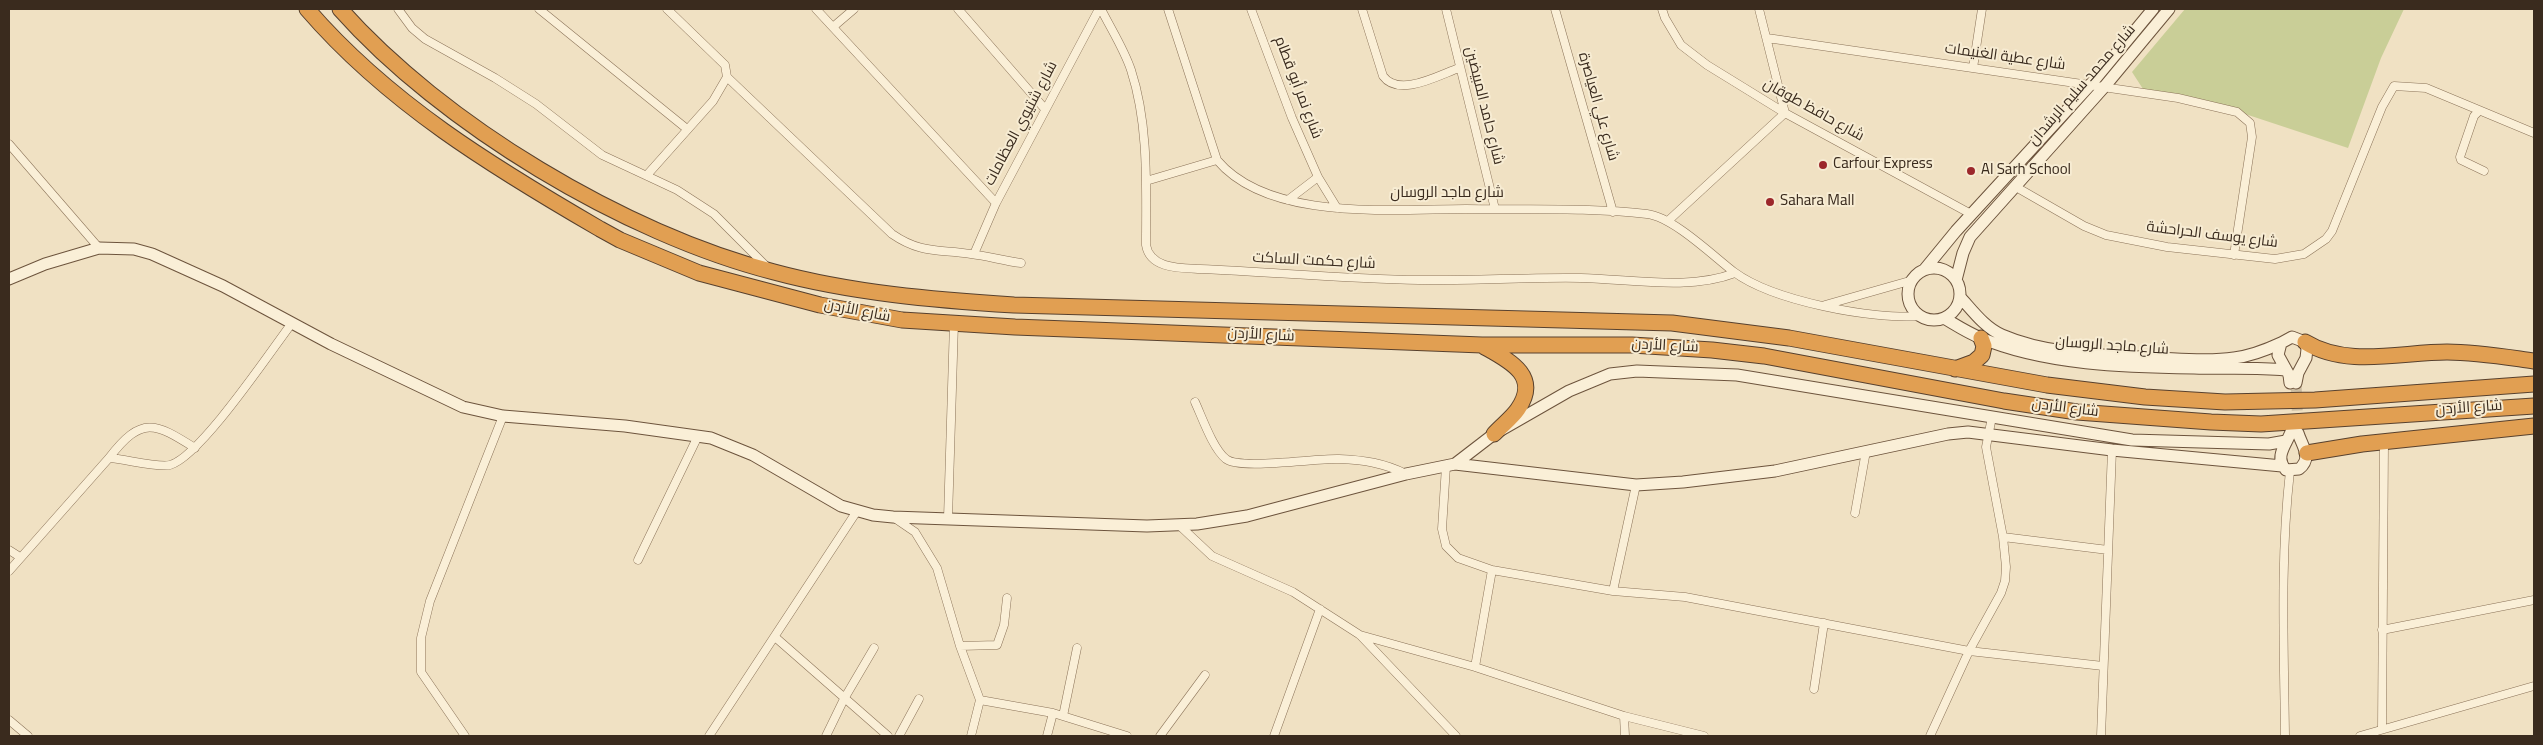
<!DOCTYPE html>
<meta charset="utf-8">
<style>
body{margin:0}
#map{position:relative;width:2543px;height:745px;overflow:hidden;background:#f0e1c3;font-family:Georgia,serif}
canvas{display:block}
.frame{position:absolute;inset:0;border:10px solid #3a2b1e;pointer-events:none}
</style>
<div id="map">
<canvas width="2543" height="745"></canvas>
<div class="frame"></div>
</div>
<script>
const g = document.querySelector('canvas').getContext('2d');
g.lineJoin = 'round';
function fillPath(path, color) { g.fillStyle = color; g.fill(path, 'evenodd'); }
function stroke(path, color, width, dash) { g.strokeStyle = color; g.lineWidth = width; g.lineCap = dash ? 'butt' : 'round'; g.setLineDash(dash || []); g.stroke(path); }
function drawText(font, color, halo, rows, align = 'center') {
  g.font = font + ' Georgia,Cairo,serif'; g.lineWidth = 4; g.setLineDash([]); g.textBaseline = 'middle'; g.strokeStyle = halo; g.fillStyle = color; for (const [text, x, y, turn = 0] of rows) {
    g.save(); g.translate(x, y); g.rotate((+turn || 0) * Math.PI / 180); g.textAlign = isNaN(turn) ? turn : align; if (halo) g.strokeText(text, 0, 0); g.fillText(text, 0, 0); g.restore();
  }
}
fillPath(new Path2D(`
 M2185 9H2404L2381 58 2348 148 2224 107 2143 89 2132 72Z`), '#c9ce97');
stroke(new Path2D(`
 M2296 383 2298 429`), '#ccbda2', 11, [11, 5.5]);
const street = new Path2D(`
 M398 9 412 28 425 39 495 78 536 104 602 155 677 190 714 214 767 267
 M539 9 687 129
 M816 9 996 203
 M958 9 1045 109
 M1101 9C1111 29 1124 49 1131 70 1149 125 1146 187 1146 245 1150 269 1180 268 1200 269 1273 272 1346 279 1419 280 1473 281 1527 277 1581 278 1631 279 1688 291 1735 273
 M1168 9 1217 160C1269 222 1393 209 1466 209 1526 210 1588 207 1647 214 1673 217 1712 255 1734 272 1773 301 1873 320 1920 316
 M1251 9 1292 118 1318 177 1337 208
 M1362 9 1383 76C1399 98 1439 75 1459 68
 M1446 9 1495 209
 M1555 9 1613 212
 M1662 9 1665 18 1681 45 1707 65 1785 113 1971 214
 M1759 9 1785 113
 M833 27 854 9
 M1767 38 2178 98 2237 112 2250 123 2252 137 2234 255
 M1973 68 1982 9
 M727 77 892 234C921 254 939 249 971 254 988 256 1004 261 1021 263
 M2479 111 2474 116 2460 157 2461 160 2484 171
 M9 144 99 248
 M647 175 713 101 727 77 725 65 667 9
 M1146 181 1217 160
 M2016 187 2084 226 2106 235 2167 247 2275 259 2304 254 2326 239 2332 231 2382 107 2394 86 2426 88 2534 133
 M1288 200 1318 177
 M1669 220 1785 113
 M974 254 996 203 1099 9
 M1825 305 1913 280
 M1195 402C1202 417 1213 449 1226 459 1239 470 1317 458 1339 459 1364 460 1384 463 1406 474
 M109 458C142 415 155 423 195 448
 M1446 466 1442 529 1446 546 1458 558 1492 570 1613 591 1685 597 1969 651 2103 666
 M1855 513 1866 451
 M893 517 915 532 937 568 960 646 980 700 971 736
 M948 518 954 323
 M1179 525 1212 556 1293 592 1360 635 1456 736
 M2003 537 2108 550
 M9 550 20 557
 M638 560 698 436
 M9 571 109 458C125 459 158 468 170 465 200 457 270 352 292 323
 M1613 591 1636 485
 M2382 630 2534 600
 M1360 635 1475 667 1624 716 1704 736
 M775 637 888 736
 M960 646 997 645 1004 625 1007 598
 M1475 667 1492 570
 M1814 689 1824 623
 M980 700 1053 713 1127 736
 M1063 716 1077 648
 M1624 716 1625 736
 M9 720 28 736
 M2382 729 2384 443
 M465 736 421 672V638L430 601 503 416
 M709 736 857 511
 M826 736 844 699 874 648
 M899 736 919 699
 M1047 736 1053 713
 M1160 736 1205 675
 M1274 736 1320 609
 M1930 736 1969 651 2001 593 2005 581 2006 567 2003 537 1986 447 1992 417
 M2101 736 2112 450
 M2285 736C2284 647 2280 559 2290 471
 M2360 736 2534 686`);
const secondary = new Path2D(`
 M1908 294a26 26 0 1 1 52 0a26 26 0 1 1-52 0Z
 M1924 270 1956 231 2091 84 2153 9
 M9 279 45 264 99 248 134 249 152 254 223 286 331 344 463 407 503 416 625 426 711 438 753 455 841 506 873 515 893 517 1147 526 1197 524 1247 516 1406 474 1455 464 1494 434 1569 391 1610 374 1637 371 1737 375 2132 440 2269 444 2286 441
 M1956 280 1963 253 1970 237 2105 86 2169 9
 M1960 297C1972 310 1985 328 2002 335 2048 355 2105 355 2155 358 2181 359 2209 362 2234 358 2251 356 2266 350 2281 343
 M1944 318C1956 325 1968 333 1981 338 2045 365 2126 367 2194 368 2225 369 2255 367 2285 370
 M2290 383 2289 375 2278 355 2281 343 2292 337 2305 342 2307 349 2306 358 2298 373 2296 383
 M2292 429C2288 443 2273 456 2286 470L2299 469C2313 458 2302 446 2298 433
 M1455 464 1636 485 1683 482 1775 471 1948 434 1968 432 2112 450 2282 466`);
const highway = new Path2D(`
 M307 9C388 103 493 167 600 229L620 240 699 273 820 305 902 320 1015 327 1482 345H1632L1712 350 1764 356 2004 401 2077 412 2211 422 2261 424 2534 406
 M340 9C442 124 625 234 774 272 852 293 934 300 1014 305L1672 323 1789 338 2047 385 2145 397 2225 402 2315 400 2534 384
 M2305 342C2347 368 2401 352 2447 352 2476 352 2505 357 2534 361
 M1483 346C1508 360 1541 375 1518 409 1512 418 1501 426 1494 434
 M1955 369 1974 362 1982 355 1984 346 1981 338
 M2307 453 2362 444 2534 426`);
stroke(street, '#8b7359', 9);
stroke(secondary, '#6d543d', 13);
stroke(highway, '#58412e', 17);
stroke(street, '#faefd7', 8);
stroke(secondary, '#faefd7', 11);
stroke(highway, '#e19f52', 15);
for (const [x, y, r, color] of [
 [1823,165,5,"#9c272b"],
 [1971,171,5,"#9c272b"],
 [1770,202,5,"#9c272b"]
]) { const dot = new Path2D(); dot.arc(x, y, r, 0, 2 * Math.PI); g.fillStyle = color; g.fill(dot); stroke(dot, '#f7ecd3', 2); }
drawText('15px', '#3a2b1e', '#f7ecd3', [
 ["شارع عطية الغنيمات",2005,58,8],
 ["شارع محمد سليم الرشدان",2083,86,-49],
 ["شارع نمر أبو قطام",1297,88,69],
 ["شارع حامد المبيضين",1483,106,76],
 ["شارع علي العياصرة",1597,107,74],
 ["شارع حافظ طوقان",1813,111,29],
 ["شارع شتيوي العظامات",1022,124,-62],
 ["شارع ماجد الروسان",1447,194],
 ["شارع يوسف الحراحشة",2212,236,7],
 ["شارع حكمت الساكت",1314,262,3],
 ["شارع الأردن",857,312,11],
 ["شارع الأردن",1261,336,3],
 ["شارع الأردن",1665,347,3],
 ["شارع ماجد الروسان",2112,347,4],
 ["شارع الأردن",2065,409,7],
 ["شارع الأردن",2469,409,-4]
]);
drawText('15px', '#3a2b1e', '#f7ecd3', [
 ["Carfour Express",1833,165],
 ["Al Sarh School",1981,171],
 ["Sahara Mall",1780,202]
], 'left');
</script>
